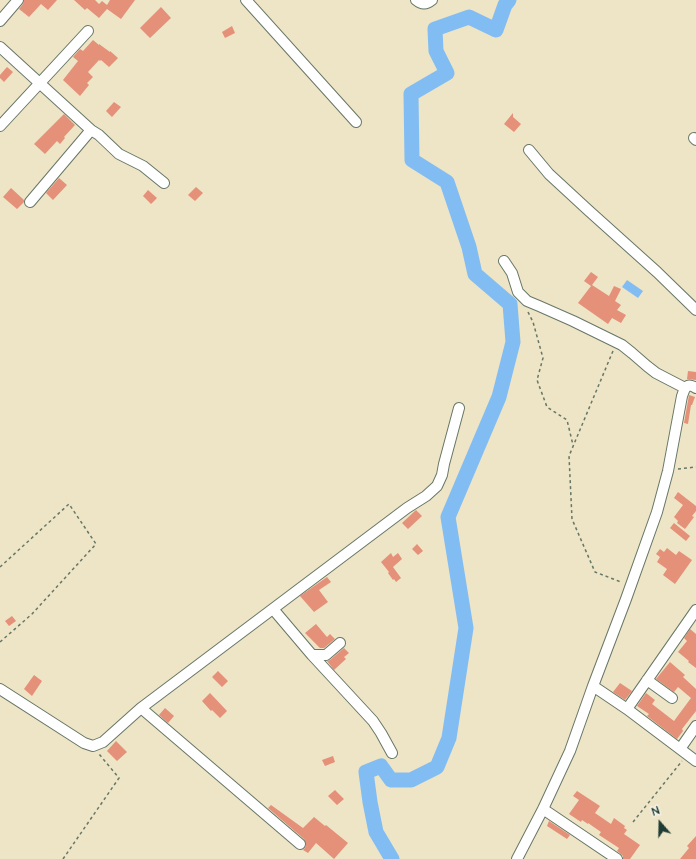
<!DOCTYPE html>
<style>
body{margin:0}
#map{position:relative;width:696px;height:859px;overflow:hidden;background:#eee4c6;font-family:"Architects Daughter",sans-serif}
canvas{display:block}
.north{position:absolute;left:640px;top:803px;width:40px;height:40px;-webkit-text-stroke:3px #f7f3e8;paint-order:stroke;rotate:340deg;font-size:11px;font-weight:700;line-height:16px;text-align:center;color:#1f3d34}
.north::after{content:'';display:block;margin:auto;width:14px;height:18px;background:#1f3d34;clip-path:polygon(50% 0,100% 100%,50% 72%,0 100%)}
</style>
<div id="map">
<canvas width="696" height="859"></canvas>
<div class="north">N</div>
</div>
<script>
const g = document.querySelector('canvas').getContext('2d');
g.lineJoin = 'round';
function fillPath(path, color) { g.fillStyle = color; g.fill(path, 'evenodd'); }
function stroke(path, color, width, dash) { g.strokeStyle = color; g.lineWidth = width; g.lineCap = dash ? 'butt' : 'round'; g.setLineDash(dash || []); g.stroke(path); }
fillPath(new Path2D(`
 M627 280 643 291 638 298 622 287Z`), '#81bdf3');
stroke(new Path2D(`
 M392 859 376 832 370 802 366 772 381 766 391 780H411L437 767 449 738 466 628 448 517 499 397 513 342 510 304 475 274 469 247 447 182 412 160 411 94 447 73 436 51 435 29 469 17 496 30 505 5 509 0`), '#81bdf3', 15);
fillPath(new Path2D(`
 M24 0H57L48 10 41 4 29 17 19 9 23 4Z
 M74 0H95L99 4 102 1 107 5 110 0H135L121 19 107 9 99 18 87 8 85 10Z
 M161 7 171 18 150 38 140 28Z
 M232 26 235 33 225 38 222 32Z
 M93 40 99 45V44L110 52V51L118 58 109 67 101 60 100 61 99 60 88 72 93 77 87 83 89 85 80 96 63 80 78 61 73 57 80 49 83 51Z
 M7 67 13 72 4 82 0 78V75Z
 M114 102 121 107 112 117 106 111Z
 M513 113V117L521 124 514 132 504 124Z
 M64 114 75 125 64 137 65 138 60 144 57 141 45 154 34 144Z
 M59 178 67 185 53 200 46 193Z
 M196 187 203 193 195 201 188 195Z
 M11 188 24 200V202L17 209 3 197Z
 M148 190 157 198 151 204 143 196Z
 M591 272 598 277 592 285 609 296 614 286 621 289 615 301 621 305 617 310 626 315 621 323 612 318 608 324 578 303 591 286 584 281Z
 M688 371 696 372V380L687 379Z
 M689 395 695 397 692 405H691L688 424 684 423Z
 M678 492 696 506V511L692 516 694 517 685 529 677 523 678 521 674 517 683 505 674 498Z
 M416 510 422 516 408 529 402 523Z
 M674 523 690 536 686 541 670 528Z
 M417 544 423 551 418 555 412 549Z
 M667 548 676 555 679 551 692 560 675 584 663 575 667 569 657 562 660 557 656 554 660 549 664 552Z
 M391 553 393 557 398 553 402 559 393 567 401 578 396 582 394 579 393 580 388 573 389 572 381 562Z
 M327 577 331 582 319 590 328 602 314 612 300 596Z
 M12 616 16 621 9 626 5 621Z
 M316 624 327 637 330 634 335 639 324 648H320L305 633Z
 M690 629 696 634V668L688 662 689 661 678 652 687 641 684 638Z
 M344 648 349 653 344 657 346 659 334 670 327 661 330 660Z
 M670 662 685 675 683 677 696 689V711L682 729 683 731 677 739 647 716 649 714 637 706 646 693 655 700 652 704 674 721 691 698 678 687 674 692 656 679Z
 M218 671 228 681 222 687 212 677Z
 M34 675 42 681 32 696 24 689Z
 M620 683 632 691 625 700 613 692Z
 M210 693 227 711 220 718 212 710 211 711 202 701Z
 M165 708 174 716 168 723 159 715Z
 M116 741 127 752 117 761 107 751Z
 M333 756 335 762 325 766 322 760Z
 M335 790 344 799 337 805 328 796Z
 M577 791 600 806 595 813 611 824 614 818 625 826 624 828 627 830 624 834 640 845 630 859H623V856L617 851 619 848 599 835 601 832 588 823V824L582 820 581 822 569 814 579 800 573 796Z
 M271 805 303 828 314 817 325 826 326 825 348 843 334 859 316 843 308 853 303 850 305 848 306 845 304 839 268 808Z
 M549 821 570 835 567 839 547 826Z
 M696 836V859H680L689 848 687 846Z`), '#e59079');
const minor = new Path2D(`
 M246 0 356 122
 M416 0C422 5 426 5 432 0
 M0 21 18 0
 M0 47 91 130 99 135 119 154 143 166 164 183
 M0 126 88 31
 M694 138 696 140
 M529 150 549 174 588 210 657 272 696 310
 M30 202 91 130
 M504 261 512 273 518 292 527 301 539 306 573 321 622 345 632 353 647 366 656 373 685 388
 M273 609 312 655 373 721 381 733 392 753
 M312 655H326L340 643
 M647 680 672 698
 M593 686 627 709 696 761
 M0 689 84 743 93 746 103 742 141 708 407 508 426 496 437 486 442 475 444 464 459 408
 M141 708 300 844
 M627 709 696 610
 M680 749 696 726
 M543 809 617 859
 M517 859 543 809 570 751 593 686 626 599 657 512 668 471 682 396C685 388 686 382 696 388`);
stroke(minor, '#677767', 12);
stroke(new Path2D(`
 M528 312 533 322 543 358 537 380 547 407 567 420 573 445
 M613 351 569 456 572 519 595 572 621 582
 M678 469 696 467
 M0 567 69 504 96 544 32 614 0 642
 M633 822 682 761
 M63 859 119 778 99 754`), '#677767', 1.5, [3, 3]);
stroke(minor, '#fff', 10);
</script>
